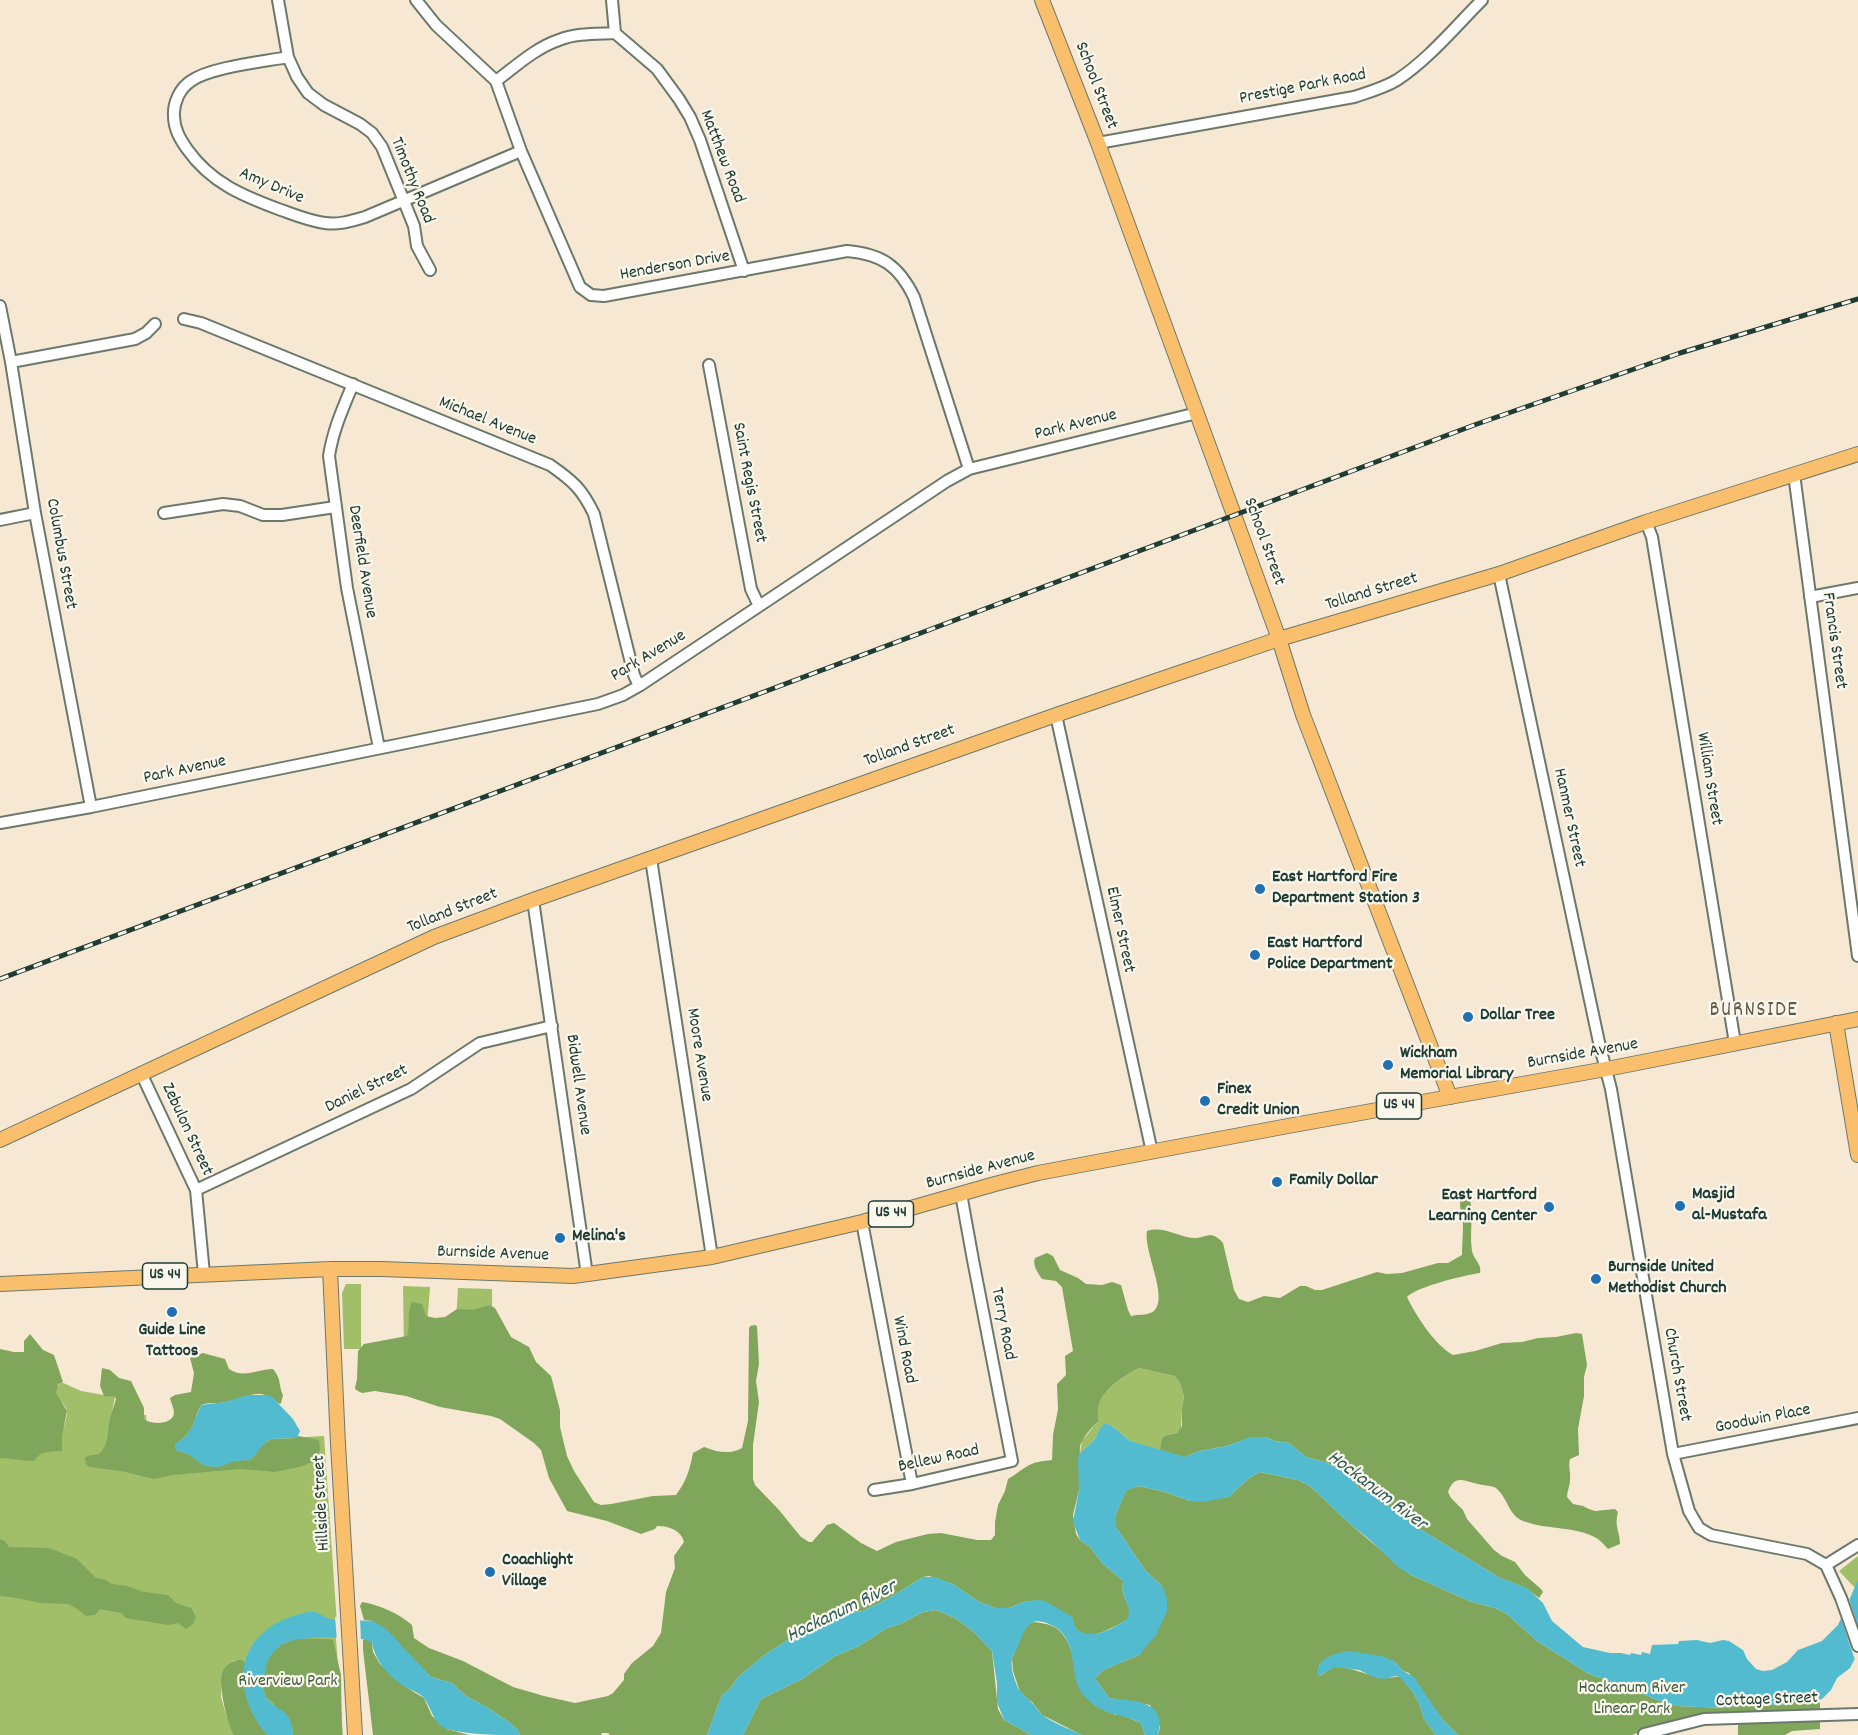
<!DOCTYPE html>
<style>
body{margin:0}
canvas{display:block;background:#f7e8d4}
</style>
<canvas width="1858" height="1735"></canvas>
<script>
const g = document.querySelector('canvas').getContext('2d');
g.lineJoin = 'round';
function fillPath(path, color) { g.fillStyle = color; g.fill(path, 'evenodd'); }
function stroke(path, color, width, dash) { g.strokeStyle = color; g.lineWidth = width; g.lineCap = dash ? 'butt' : 'round'; g.setLineDash(dash || []); g.stroke(path); }
function drawText(font, color, halo, rows, align = 'center') {
  g.font = font + ' Dekko,sans-serif'; g.lineWidth = 4.5; g.setLineDash([]); g.textBaseline = 'middle'; g.strokeStyle = halo; g.fillStyle = color; for (const [text, x, y, turn = 0] of rows) {
    g.save(); g.translate(x, y); g.rotate((+turn || 0) * Math.PI / 180); g.textAlign = isNaN(turn) ? turn : align; if (halo) g.strokeText(text, 0, 0); g.fillText(text, 0, 0); g.restore();
  }
}
fillPath(new Path2D(`
 M346 1284H361V1349H344L342 1293Z
 M403 1286 430 1287 425 1352 404 1351Z
 M458 1288 492 1289 493 1387 452 1388Z
 M0 1365 57 1428 64 1427C65 1423 67 1416 67 1412 66 1400 46 1396 61 1382L81 1391 115 1397 111 1417 146 1415 149 1458 190 1413 235 1441 324 1436 337 1624 335 1625 343 1735H0ZM235 1660 227 1718 221 1697 222 1672Z
 M1139 1368 1174 1376 1179 1381 1184 1396 1182 1409 1181 1428 1177 1433 1167 1435 1160 1451 1130 1441 1112 1426 1099 1430 1095 1439 1080 1453 1082 1440C1089 1434 1092 1426 1099 1421 1098 1416 1097 1410 1099 1405 1103 1389 1125 1375 1139 1368Z
 M1858 1556V1591L1839 1571Z`), '#a0bf68');
fillPath(new Path2D(`
 M1465 1191 1468 1192C1475 1211 1469 1231 1472 1251 1474 1260 1482 1264 1480 1273 1465 1275 1416 1287 1407 1297 1416 1316 1435 1345 1453 1355L1475 1351 1502 1343 1522 1342 1538 1338 1556 1337 1576 1333 1582 1334 1587 1365 1584 1377V1396L1578 1429 1579 1455 1570 1459C1568 1467 1571 1472 1570 1480 1570 1486 1567 1491 1567 1497L1573 1504 1583 1506 1589 1509 1595 1511 1615 1509 1618 1512C1614 1527 1620 1531 1620 1544L1608 1549C1605 1546 1602 1542 1598 1539 1577 1526 1549 1530 1526 1522 1508 1517 1509 1499 1496 1488 1491 1485 1484 1486 1478 1484 1463 1481 1455 1474 1448 1492L1451 1498 1463 1510 1467 1519 1494 1550 1502 1556 1515 1562 1525 1575 1541 1589 1543 1592 1539 1598 1526 1588 1500 1578 1415 1526 1380 1499 1359 1488 1347 1473 1325 1462 1306 1457 1289 1443 1274 1441 1266 1437H1251L1227 1446 1199 1451 1185 1457 1160 1451 1162 1438 1167 1435 1177 1433 1182 1426V1409L1184 1396 1179 1381 1174 1376 1139 1368C1125 1375 1103 1389 1099 1405 1097 1410 1098 1416 1099 1421 1092 1426 1082 1439 1080 1446L1079 1490 1073 1515 1076 1534 1080 1540 1090 1547 1102 1563 1123 1581C1123 1585 1122 1589 1123 1593 1126 1603 1132 1608 1128 1619 1116 1626 1090 1642 1078 1631 1074 1627 1073 1622 1072 1617L1060 1611 1026 1601 1009 1608H996L979 1602 953 1584 929 1576 923 1577 891 1597 863 1611 836 1615 803 1626 791 1638 767 1653 739 1676 730 1689 722 1695 707 1735H610L608 1733H602L601 1735H520L517 1729 510 1723 488 1708 466 1696 452 1683 431 1677 373 1621 364 1620 360 1606 362 1602C380 1605 398 1613 412 1625L414 1638 429 1648 463 1661 513 1687 544 1696 575 1703 608 1696 613 1693 624 1680V1674L632 1663 653 1646 661 1633 666 1592 675 1568 674 1556 684 1542C681 1530 669 1526 657 1526L655 1529 641 1534 607 1521 567 1511 549 1478 541 1450 534 1443 500 1419 491 1416 440 1407 406 1396 375 1391 362 1393 356 1390 355 1388 357 1379 358 1351 364 1344 407 1336C411 1325 406 1313 412 1302L422 1304 426 1316 435 1318 445 1317 457 1309 473 1310 489 1305 495 1308 511 1337 529 1347 536 1362 551 1376 560 1410V1427L567 1456 574 1471 594 1502 601 1505 611 1504 653 1496 676 1495C686 1482 690 1469 693 1453L704 1447C718 1452 729 1455 742 1448L748 1421 749 1329 750 1326 755 1325 757 1326 759 1364 756 1381 759 1402 753 1445V1479L755 1485 779 1510 801 1537 809 1542H812L827 1525 834 1523 861 1543 877 1551 896 1542 928 1534 941 1533 977 1540H991L995 1535V1522L998 1505 1005 1491 1008 1479C1015 1475 1019 1471 1026 1467 1033 1462 1043 1461 1052 1460L1053 1435 1058 1409 1057 1384 1066 1375 1065 1356 1073 1351 1062 1287 1056 1281 1042 1279C1038 1273 1032 1265 1035 1258L1047 1253 1053 1256 1060 1270 1078 1278 1086 1284 1102 1285 1112 1282 1121 1285 1128 1310 1131 1316C1138 1314 1148 1316 1154 1311 1169 1297 1143 1251 1147 1231 1164 1225 1179 1238 1196 1238 1201 1238 1206 1235 1211 1235 1216 1236 1220 1239 1223 1243L1234 1290 1239 1299 1248 1302 1264 1296 1280 1298 1300 1286H1306L1315 1290H1322L1377 1272 1387 1274 1402 1273 1438 1263H1448L1462 1255C1462 1245 1463 1234 1463 1224 1462 1213 1456 1199 1465 1191Z
 M30 1334 43 1350 54 1355 63 1382 58 1384 56 1393 67 1411 62 1436V1451C50 1452 41 1450 34 1461 22 1461 12 1458 0 1458V1349L14 1352H24V1341Z
 M203 1353 225 1359 229 1369C243 1379 258 1369 273 1369 282 1380 278 1384 283 1395L281 1403 279 1404C261 1385 246 1398 225 1402 217 1404 209 1402 201 1405 194 1419 193 1431 179 1441L177 1451 188 1454 205 1466 218 1467 235 1461 251 1460 261 1446 272 1439H291L298 1436 319 1440 320 1450 315 1461 299 1467 275 1472 241 1469 173 1475 154 1479 121 1471 89 1467 86 1464 85 1458C90 1453 98 1457 102 1451 108 1443 108 1432 109 1423 110 1415 114 1407 116 1399L115 1397 104 1396 100 1386 102 1368 110 1370 119 1378 131 1381 144 1408V1419C151 1425 173 1425 174 1413 174 1408 171 1403 170 1398L175 1395 191 1392 194 1373 190 1358Z
 M1260 1472 1298 1480 1310 1486 1349 1523 1409 1574 1469 1601 1495 1608 1507 1614 1537 1641 1589 1674 1627 1687 1657 1700 1676 1706 1725 1708 1751 1704 1780 1705 1800 1701H1816L1820 1703V1729L1792 1731 1785 1735H1738V1720L1698 1718 1659 1724 1632 1735H1458L1443 1720 1409 1673 1403 1671 1394 1661H1324L1319 1665V1676C1326 1674 1329 1667 1335 1667 1352 1667 1366 1675 1382 1678 1388 1679 1394 1676 1401 1677L1414 1694 1419 1703 1424 1719 1436 1735H1158L1160 1727 1150 1705 1109 1698 1096 1680V1677L1103 1670 1139 1655 1163 1587 1145 1570 1116 1527V1514L1126 1490 1138 1486 1165 1492 1190 1501 1229 1497 1249 1478Z
 M0 1539 5 1541 9 1547 49 1548 77 1559 96 1578 106 1580 112 1584 127 1586 144 1592 168 1595 176 1603 191 1608 196 1617 193 1624 186 1629 178 1623 168 1625 126 1618 121 1613 100 1609 95 1615 86 1616 76 1608 68 1604 40 1603 16 1598 0 1596Z
 M936 1610 955 1618 974 1632 992 1651 998 1709 1004 1720 1031 1735H743L761 1699 802 1679 835 1656 859 1646 887 1628 900 1624 923 1612Z
 M1035 1622C1041 1623 1049 1624 1054 1627 1071 1636 1074 1661 1076 1678L1115 1715H1122L1141 1723 1145 1735H1082L1042 1715 1032 1702 1020 1692 1013 1671 1012 1659 1022 1634 1029 1623Z
 M296 1639H329L333 1640 341 1675 342 1735H293V1731L274 1704 266 1697 263 1687 266 1666 269 1656 281 1645Z
 M366 1639 372 1642 373 1652 380 1664 407 1688 424 1698 432 1716 447 1729 469 1735H373L363 1650V1640Z
 M239 1660H242L245 1663C240 1691 250 1714 267 1735H234C227 1724 217 1681 223 1670 226 1665 233 1661 239 1660Z`), '#80a65c');
fillPath(new Path2D(`
 M248 1395H268L272 1397 293 1419 300 1431 297 1438 270 1439 261 1447 251 1460 235 1461 218 1467 205 1466 188 1454 177 1451 175 1448V1444L186 1436 192 1427 201 1405 225 1402Z
 M1105 1423 1112 1426 1130 1441 1185 1457 1199 1451 1227 1446 1250 1437H1266L1274 1441 1289 1443 1306 1457 1325 1462 1347 1473 1359 1488 1380 1499 1415 1526 1500 1578 1527 1588 1543 1603 1552 1621 1583 1647 1610 1653H1621L1630 1655 1631 1653 1641 1655 1642 1652 1650 1654 1652 1645 1678 1644 1679 1641 1697 1640 1710 1643 1723 1640 1729 1641 1743 1650 1747 1659 1756 1669 1763 1671 1772 1670 1787 1662 1798 1650 1822 1641 1838 1625 1858 1580V1653L1850 1668 1837 1678 1831 1690 1822 1699 1816 1701H1800L1780 1705 1751 1704 1725 1708 1676 1706 1657 1700 1627 1687 1589 1674 1537 1641 1507 1614 1495 1608 1469 1601 1409 1574 1398 1567 1370 1540 1349 1523 1310 1486 1298 1480 1260 1472 1249 1478 1229 1497 1203 1502 1190 1501 1165 1492 1138 1486 1126 1491 1116 1514V1527L1145 1570 1163 1587 1167 1599V1611L1156 1635 1139 1655 1103 1670 1096 1677V1680L1109 1698C1134 1701 1168 1700 1158 1735H1145L1141 1723C1116 1711 1105 1718 1084 1696 1068 1680 1080 1639 1053 1626 1029 1614 1026 1627 1018 1646 1017 1650 1013 1655 1012 1659 1010 1668 1015 1682 1019 1690 1022 1695 1029 1698 1032 1703 1036 1706 1037 1710 1041 1714 1052 1723 1068 1728 1082 1735H1031L1004 1720 997 1702V1683L992 1651 974 1632 955 1618 936 1610 923 1612 900 1624 887 1628 859 1646 835 1656 802 1679 761 1699 743 1735H707L722 1695 730 1689 739 1676 767 1653 791 1638 803 1626 836 1615 863 1611 891 1597 923 1577H935L953 1584 979 1602 996 1608H1009L1026 1601 1039 1600 1045 1601 1072 1617 1076 1629C1092 1641 1113 1629 1127 1619 1132 1608 1126 1603 1123 1593 1122 1589 1123 1585 1123 1581L1102 1563 1090 1547 1080 1540 1073 1522 1079 1490 1078 1459 1080 1453 1095 1439 1099 1430Z
 M308 1612H316L329 1619 373 1621 387 1630 431 1677 452 1683 466 1696 488 1708 510 1723 517 1729 520 1735C496 1735 470 1735 447 1729 432 1723 432 1707 423 1697 418 1692 412 1691 407 1688 390 1678 375 1662 372 1642 359 1635 298 1636 285 1643 276 1647 267 1658 266 1668 264 1676 262 1687 265 1695 274 1713 292 1705 293 1735H267C225 1683 239 1626 308 1612Z
 M1348 1651 1381 1656 1394 1661 1403 1671 1414 1677 1443 1720 1458 1735H1436L1424 1719 1419 1703 1414 1694 1400 1677 1395 1676 1385 1679 1376 1678 1359 1670 1335 1667 1319 1676 1317 1674C1318 1657 1334 1654 1348 1651Z`), '#52bbcf');
fillPath(new Path2D(`
 M1848 1596 1858 1625V1655L1855 1660 1840 1616Z
 M335 1617H360L361 1642 337 1641Z`), '#f7e8d4');
const minor = new Path2D(`
 M278 0 288 57 297 77 308 93 324 105 360 124 372 133 382 147 414 226 417 246 430 270
 M416 0 436 25 496 81 521 151 580 287 591 295 604 296 847 251C882 254 899 266 914 297L969 469
 M612 0 615 33
 M288 57C262 62 211 67 191 81 180 88 173 103 174 116 174 129 180 139 187 149 211 183 243 196 281 210 295 215 309 221 325 223 339 225 351 221 365 217L521 151
 M496 81C515 67 535 48 559 40 576 33 597 34 615 33L657 69 679 99 690 117 700 140 744 271
 M1098 143 1354 97C1369 92 1384 88 1397 80 1428 60 1456 26 1482 0
 M0 306 11 362 35 513 91 807
 M184 319 201 323 550 465C573 481 582 489 594 514L634 675 639 686
 M11 362 135 339 146 333 155 324
 M709 365 751 589 759 606
 M353 384C343 408 333 430 329 456L347 588 379 748
 M1794 474 1858 956
 M164 513 223 504 240 506 263 515H282L335 507
 M0 520 35 513
 M1646 522 1652 537 1735 1043
 M1499 574 1600 1047 1611 1089 1673 1454 1689 1511 1699 1528 1711 1535 1807 1554 1826 1565 1841 1598 1858 1646
 M1810 597 1858 588
 M1056 715 1152 1152
 M0 823 91 807 598 704 623 695 639 686 947 481 969 469 1197 413
 M651 859 712 1257
 M533 900 587 1275
 M141 1073 196 1190 204 1274
 M196 1190 411 1089 480 1043 552 1026
 M862 1222 912 1484
 M1673 1454 1858 1418
 M874 1490 912 1484 1012 1461 973 1260 961 1194
 M1826 1565 1858 1545
 M1644 1734 1704 1719 1858 1714`);
const major = new Path2D(`
 M1042 0 1098 143 1234 515 1279 639 1303 715 1450 1097
 M1836 1023 1858 1155
 M0 1140 434 937 533 900 1056 715 1161 679 1279 639 1499 574 1646 522 1858 454
 M330 1269 338 1444 355 1735
 M0 1284 330 1269H381L573 1276 712 1257 862 1222 995 1184 1038 1173 1288 1126 1617 1067 1858 1019`);
stroke(minor, '#6b796c', 14);
stroke(major, '#6b796c', 16);
stroke(minor, '#fff', 10);
stroke(major, '#f9bf6d', 14);
const rail = new Path2D(`
 M0 979 1477 424 1680 353 1858 299`);
stroke(rail, '#1f3d34', 5);
stroke(rail, '#fbf7ec', 3, [9]);
for (const [x, y, r, color] of [
 [1260,889,6,"#1f6fb2"],
 [1255,955,6,"#1f6fb2"],
 [1468,1017,6,"#1f6fb2"],
 [1388,1065,6,"#1f6fb2"],
 [1205,1101,6,"#1f6fb2"],
 [1277,1182,6,"#1f6fb2"],
 [1680,1206,6,"#1f6fb2"],
 [1549,1207,6,"#1f6fb2"],
 [560,1238,6,"#1f6fb2"],
 [1596,1279,6,"#1f6fb2"],
 [172,1312,6,"#1f6fb2"],
 [490,1572,6,"#1f6fb2"]
]) { const dot = new Path2D(); dot.arc(x, y, r, 0, 2 * Math.PI); g.fillStyle = color; g.fill(dot); stroke(dot, '#fbf7ec', 2); }
for (const [x, y, w] of [
 [1399,1106,45],
 [891,1214,45],
 [165,1276,45]
]) { const box = new Path2D(); box.roundRect(x - w / 2, y - 13, w, 26, 4.5); g.fillStyle = '#fbf7ec'; g.fill(box); stroke(box, '#1f3d34', 1.5); }
drawText('bold 16px', '#1f3d34', null, [
 ["US 44",1399,1106],
 ["US 44",891,1214],
 ["US 44",165,1276]
]);
drawText('18px', '#1f3d34', '#fbf7ec', [
 ["School Street",1095,86,69],
 ["Prestige Park Road",1303,88,-11],
 ["Matthew Road",721,157,69],
 ["Timothy Road",411,181,68],
 ["Amy Drive",271,187,23],
 ["Henderson Drive",675,267,-10],
 ["Michael Avenue",487,422,22],
 ["Park Avenue",1076,426,-14],
 ["Saint Regis Street",748,483,79],
 ["School Street",1263,542,70],
 ["Columbus Street",60,554,80],
 ["Deerfield Avenue",361,562,81],
 ["Tolland Street",1372,593,-17],
 ["Francis Street",1833,641,82],
 ["Park Avenue",649,657,-31],
 ["Tolland Street",910,747,-20],
 ["Park Avenue",185,771,-12],
 ["William Street",1708,779,81],
 ["Hanmer Street",1568,818,78],
 ["Tolland Street",453,912,-22],
 ["Elmer Street",1119,930,78],
 ["Moore Avenue",698,1055,81],
 ["Burnside Avenue",1583,1055,-10],
 ["Bidwell Avenue",577,1085,82],
 ["Daniel Street",367,1090,-26],
 ["Zebulon Street",186,1130,65],
 ["Burnside Avenue",981,1171,-15],
 ["Burnside Avenue",493,1255,2],
 ["Terry Road",1002,1324,79],
 ["Wind Road",903,1350,79],
 ["Church Street",1676,1375,80],
 ["Goodwin Place",1763,1420,-11],
 ["Bellew Road",939,1460,-12],
 ["Hillside Street",323,1503,-93],
 ["Cottage Street",1767,1701,-2]
]);
drawText('bold 18px', '#1f3d34', '#fbf7ec', [
 ["East Hartford Fire",1272,879],
 ["Department Station 3",1272,900],
 ["East Hartford",1267,945],
 ["Police Department",1267,966],
 ["Dollar Tree",1480,1017],
 ["Wickham",1400,1055],
 ["Memorial Library",1400,1076],
 ["Finex",1217,1091],
 ["Credit Union",1217,1112],
 ["Family Dollar",1289,1182],
 ["Masjid",1692,1196],
 ["al-Mustafa",1692,1217],
 ["East Hartford",1537,1197,"right"],
 ["Learning Center",1537,1218,"right"],
 ["Melina's",572,1238],
 ["Burnside United",1608,1269],
 ["Methodist Church",1608,1290],
 ["Guide Line",172,1332,"center"],
 ["Tattoos",172,1353,"center"],
 ["Coachlight",502,1562],
 ["Village",502,1583]
], 'left');
drawText('18px', '#3f5e41', '#fbf7ec', [
 ["Riverview Park",288,1683],
 ["Hockanum River",1632,1690],
 ["Linear Park",1632,1711]
]);
drawText('italic 20px', '#2c5c5b', '#fbf7ec', [
 ["Hockanum River",1376,1492,37],
 ["Hockanum River",842,1613,-26]
]);
g.letterSpacing = '1.5px';
drawText('21px', '#5f5c46', '#fbf7ec', [
 ["BURNSIDE",1754,1012]
]);
g.letterSpacing = '0px';
</script>
